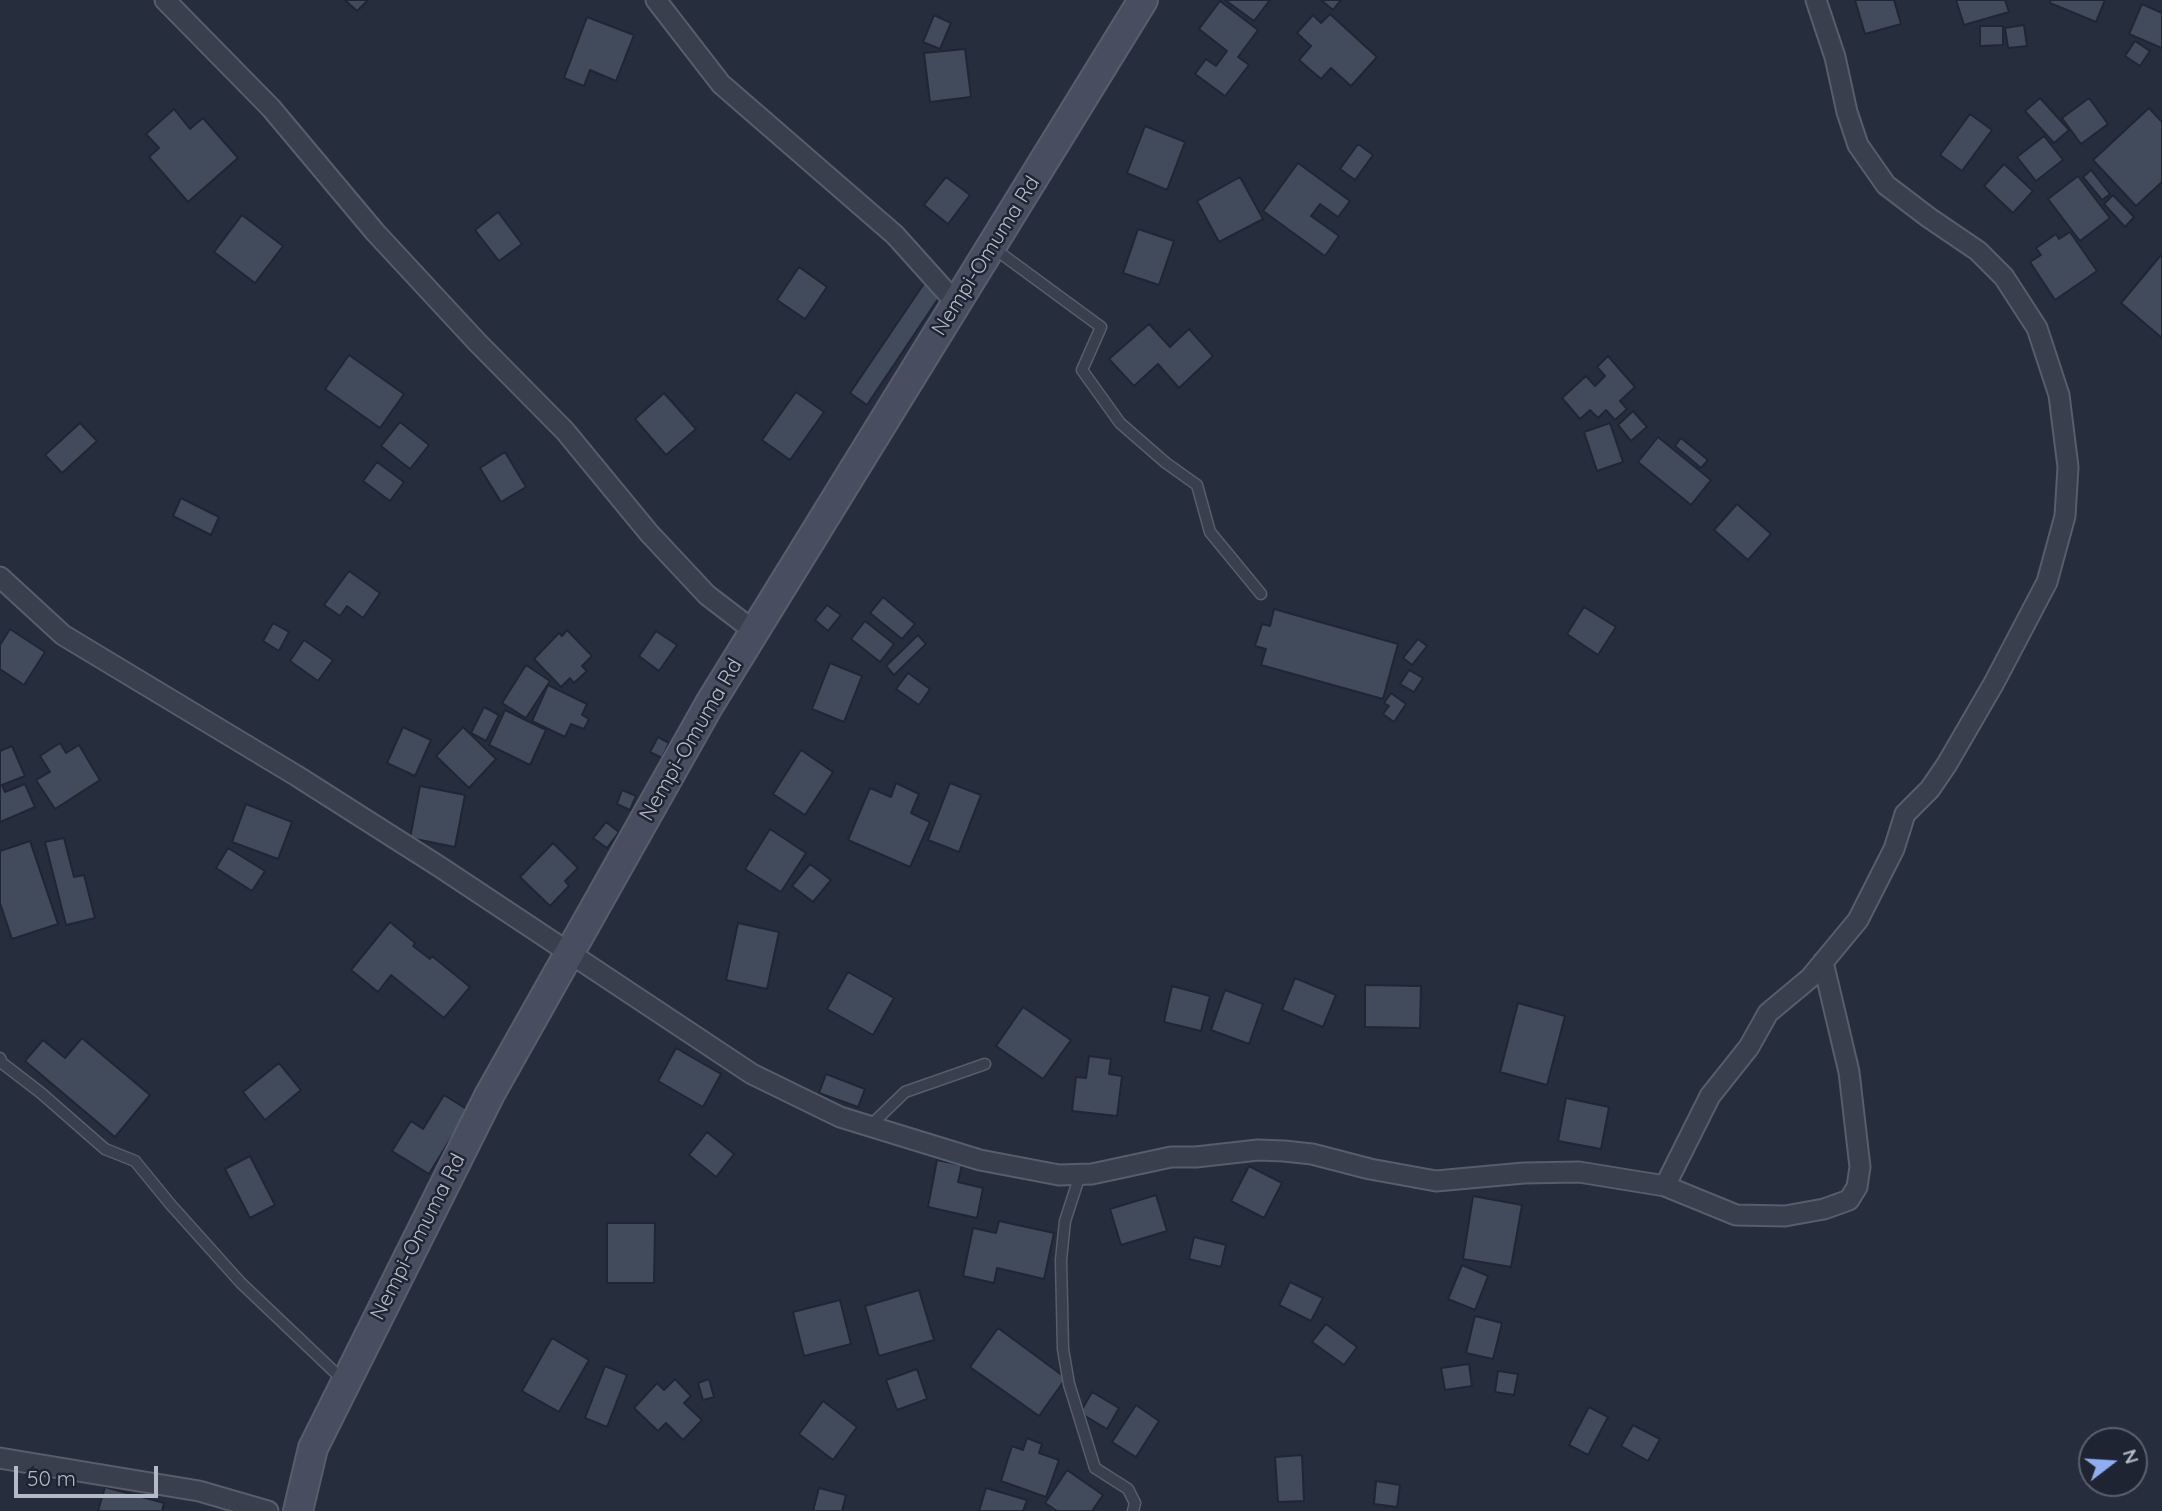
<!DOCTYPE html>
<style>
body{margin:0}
#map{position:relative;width:2162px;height:1511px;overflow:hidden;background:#262d3c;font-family:Quicksand,sans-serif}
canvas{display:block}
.north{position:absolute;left:2078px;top:1427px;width:70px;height:70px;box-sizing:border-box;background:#1e2431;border:2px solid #5a606d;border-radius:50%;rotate:73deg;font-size:19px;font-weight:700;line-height:28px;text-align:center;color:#b5bac7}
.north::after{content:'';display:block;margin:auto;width:24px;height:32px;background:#91adf1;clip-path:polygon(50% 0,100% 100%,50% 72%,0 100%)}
.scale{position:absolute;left:14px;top:1466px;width:144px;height:32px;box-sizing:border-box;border:4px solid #b5bac7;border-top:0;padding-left:9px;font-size:21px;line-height:24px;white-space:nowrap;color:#b5bac7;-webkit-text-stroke:5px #1e2431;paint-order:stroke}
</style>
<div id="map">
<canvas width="2162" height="1511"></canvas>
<div class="north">N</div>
<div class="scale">50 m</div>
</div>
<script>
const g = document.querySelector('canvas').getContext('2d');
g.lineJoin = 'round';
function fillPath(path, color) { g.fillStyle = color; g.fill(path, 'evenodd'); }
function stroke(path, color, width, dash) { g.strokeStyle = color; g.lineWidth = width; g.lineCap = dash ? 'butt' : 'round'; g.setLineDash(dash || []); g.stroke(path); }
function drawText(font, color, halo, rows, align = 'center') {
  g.font = font + ' Quicksand,sans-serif'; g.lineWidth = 5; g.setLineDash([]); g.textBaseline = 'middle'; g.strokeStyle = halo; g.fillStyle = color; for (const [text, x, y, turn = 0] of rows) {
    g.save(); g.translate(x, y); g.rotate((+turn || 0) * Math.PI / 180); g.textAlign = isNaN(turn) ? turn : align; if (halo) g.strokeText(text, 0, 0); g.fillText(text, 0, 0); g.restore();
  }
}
const building = new Path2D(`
 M345 0H368L357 11Z
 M1225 0H1270L1254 21Z
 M1321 0H1341L1333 10Z
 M1855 0H1894L1901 24 1865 34Z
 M1956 0H2005L2009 12 1964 25Z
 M2051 0H2105L2096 22 2050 3Z
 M1220 1 1258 30 1238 57 1249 65 1225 96 1195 74 1206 59 1216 66 1227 51 1199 29Z
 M2142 4 2162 13V48L2129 34Z
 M1330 14 1377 57 1351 86 1331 68 1321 79 1299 60 1311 46 1297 33 1313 15 1321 23Z
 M934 15 951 23 940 49 923 42Z
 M587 17 634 35 616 81 590 70 584 86 564 78Z
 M2024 25 2027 46 2008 48 2005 28Z
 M1980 26H2003V45L1980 46Z
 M2135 41 2150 51 2140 66 2125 56Z
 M965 49 971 97 930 102 924 53Z
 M2040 98 2069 130 2054 143 2025 111Z
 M2089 98 2108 124 2081 144 2062 118Z
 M2149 108 2162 122V182L2136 206 2093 160Z
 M174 109 190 129 203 118 238 158 188 202 149 157 159 148 146 134Z
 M1970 114 1992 130 1962 171 1940 155Z
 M1145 126 1185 142 1167 190 1127 173Z
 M2044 136 2063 160 2036 181 2017 157Z
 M1358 144 1373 155 1355 180 1340 169Z
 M1298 163 1350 201 1338 217 1320 204 1311 216 1339 236 1325 256 1263 211Z
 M2004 164 2033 191 2013 213 1984 186Z
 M2091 170 2110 194 2102 200 2083 177Z
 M2078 176 2110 218 2080 241 2048 199Z
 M946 177 970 195 948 224 924 205Z
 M1240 177 1263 219 1219 242 1197 201Z
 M2113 195 2134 217 2125 227 2104 204Z
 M498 212 522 244 499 261 475 230Z
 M242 215 283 246 255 283 214 252Z
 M1138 229 1174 241 1159 285 1123 273Z
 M2070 232 2097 271 2055 300 2030 262 2041 255 2036 248 2056 234 2059 239Z
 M2161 255H2162V338L2121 303Z
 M799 267 827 287 805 319 777 300Z
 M925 282 942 293 867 405 850 393Z
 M1149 324 1170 347 1189 329 1213 356 1179 388 1158 364 1134 386 1109 359Z
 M349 355 404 394 380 428 325 389Z
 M1608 356 1635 387 1620 401 1627 409 1615 420 1606 410 1598 418 1590 410 1580 419 1562 398 1586 376 1595 386 1605 376 1597 367Z
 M796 392 824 412 790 460 762 440Z
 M664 393 696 429 666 455 635 419Z
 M1633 411 1647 427 1631 441 1618 425Z
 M400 422 429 445 410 469 381 446Z
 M80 423 97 441 62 473 45 455Z
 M1610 423 1623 462 1597 471 1584 432Z
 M1658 437 1711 480 1691 505 1638 462Z
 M1681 438 1708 460 1701 468 1675 446Z
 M505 452 526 487 501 502 480 468Z
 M377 462 404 482 390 501 363 481Z
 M181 498 219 517 211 535 173 516Z
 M1737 504 1771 534 1748 560 1714 530Z
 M349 571 380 593 363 618 347 606 340 616 324 605Z
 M883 597 915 624 902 639 870 613Z
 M827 605 841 615 828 631 815 620Z
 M1584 607 1616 627 1598 655 1567 634Z
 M1274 609 1398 644 1383 699 1261 665 1266 649 1255 646 1262 624 1270 626Z
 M865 621 894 644 880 662 851 639Z
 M273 623 289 632 279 651 263 641Z
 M10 629 45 652 24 685 0 669V645Z
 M567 630 592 656 582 666 587 671 574 683 570 678 561 687 534 659 559 633 562 636Z
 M656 631 677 645 659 671 639 656Z
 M918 635 926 644 894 675 886 666Z
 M1418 639 1427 646 1412 665 1403 658Z
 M304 640 333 660 318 681 290 661Z
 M830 663 862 676 844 722 812 709Z
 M526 665 550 681 526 718 502 703Z
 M1409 670 1423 678 1414 692 1400 684Z
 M908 673 930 689 919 705 896 689Z
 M548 685 587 704 582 715 589 719 584 729 571 724 565 737 532 721Z
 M1391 693 1406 704 1394 722 1383 714 1389 706 1384 703Z
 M484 707 499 715 486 741 471 733Z
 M505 710 546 730 530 765 489 745Z
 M403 727 431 740 415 776 387 763Z
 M463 727 496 759 469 788 436 756Z
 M658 737 669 743 662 758 650 752Z
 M60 743 66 753 79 745 100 780 55 809 36 780 50 772 40 756Z
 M12 746 25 776 2 785 5 792 25 784 35 807 0 822V751Z
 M801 750 833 772 805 815 773 794Z
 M896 783 919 794 911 813 930 822 910 867 848 840 870 788 891 797Z
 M950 783 981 795 959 852 928 840Z
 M420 786 465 795 455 847 410 838Z
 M622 790 636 796 630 810 617 804Z
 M246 804 292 822 278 859 232 842Z
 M606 822 619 832 607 848 593 838Z
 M770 829 806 853 781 892 745 869Z
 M64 838 74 877 84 875 95 918 66 925 45 842Z
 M30 841 58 924 12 939 0 903V851Z
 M553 843 578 868 565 881 569 886 550 906 520 877Z
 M228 848 265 871 252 891 216 868Z
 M810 864 831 880 813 902 792 886Z
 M390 922 415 943 413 946 430 959 432 956 470 987 444 1018 391 975 378 992 351 970Z
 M738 923 779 932 767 989 726 980Z
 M848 972 894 998 873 1035 827 1009Z
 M1295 978 1336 995 1323 1027 1282 1010Z
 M1365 985 1421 986 1420 1028 1365 1027Z
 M1172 986 1210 996 1201 1031 1164 1022Z
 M1225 990 1263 1004 1249 1044 1211 1030Z
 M1518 1003 1565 1016 1547 1085 1500 1072Z
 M1023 1007 1071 1040 1043 1079 996 1046Z
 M82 1038 150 1095 115 1137 25 1061 43 1040 65 1058Z
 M676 1048 721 1074 703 1107 658 1081Z
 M1089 1056 1111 1059 1109 1074 1122 1076 1117 1116 1072 1111 1076 1077 1086 1078Z
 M279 1063 301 1090 265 1120 243 1092Z
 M826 1074 865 1089 858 1107 819 1093Z
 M444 1095 468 1110 429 1174 392 1151 411 1121 423 1129Z
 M1566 1098 1609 1107 1601 1149 1558 1141Z
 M707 1132 734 1154 716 1177 689 1155Z
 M250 1156 275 1205 250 1218 225 1169Z
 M937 1160 962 1165 958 1182 983 1188 977 1218 928 1207Z
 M1249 1166 1282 1183 1264 1218 1231 1201Z
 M1156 1195 1167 1231 1121 1245 1110 1209Z
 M1473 1196 1522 1205 1511 1267 1463 1259Z
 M999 1221 1054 1233 1044 1279 997 1268 994 1283 963 1276 973 1228 996 1233Z
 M607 1223H655L654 1283H607Z
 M1194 1237 1226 1245 1221 1267 1189 1259Z
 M1462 1265 1488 1276 1475 1310 1448 1299Z
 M1290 1282 1323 1298 1311 1321 1279 1305Z
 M919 1290 934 1340 879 1356 865 1306Z
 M840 1300 851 1344 804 1356 793 1312Z
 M1475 1316 1502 1323 1493 1359 1466 1353Z
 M1326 1324 1357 1347 1344 1365 1312 1342Z
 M998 1328 1066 1378 1039 1416 970 1367Z
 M552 1338 589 1360 559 1412 522 1391Z
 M1469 1364 1472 1386 1445 1390 1441 1368Z
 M605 1366 627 1375 607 1427 585 1418Z
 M917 1369 927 1399 897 1410 886 1380Z
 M1498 1371 1518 1374 1514 1395 1495 1392Z
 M675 1379 691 1396 684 1403 702 1420 683 1440 666 1423 658 1431 634 1408 657 1383 664 1390Z
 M709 1379 714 1397 703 1400 698 1383Z
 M1092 1392 1119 1408 1107 1429 1080 1413Z
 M823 1401 857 1427 833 1460 799 1434Z
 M1136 1405 1159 1421 1136 1457 1112 1442Z
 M1589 1407 1608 1417 1588 1455 1569 1445Z
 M1633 1425 1660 1439 1648 1461 1621 1446Z
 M1027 1438 1042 1444 1039 1453 1059 1460 1046 1497 1001 1481 1012 1446 1023 1450Z
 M1302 1455 1304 1501 1278 1502 1275 1457Z
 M1067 1470 1103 1495 1092 1511H1057L1045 1503Z
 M1376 1481 1400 1485 1397 1507 1374 1504Z
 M105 1487 164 1503 162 1511H98Z
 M819 1488 846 1495 842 1511H813Z
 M986 1488 1027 1500 1023 1511H979Z`);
fillPath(building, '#424b5b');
stroke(building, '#202633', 2);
const lane = new Path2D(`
 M992 247 1101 327 1082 370 1120 423 1166 463 1197 485 1210 532 1261 594
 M0 1058 2 1063 41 1093 105 1149 135 1161 171 1205 241 1283 343 1380
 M870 1126 905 1092 985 1064
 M1080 1175 1065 1221 1061 1260 1063 1349 1069 1384 1095 1468 1128 1489 1135 1503 1133 1511`);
const street = new Path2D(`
 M165 0 271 108 375 232 477 342 565 431 649 533 707 595 754 631
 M656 0 721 84 895 235 957 304
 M0 577 63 635 297 776 440 867 752 1074 840 1117 980 1160 1059 1175 1092 1174 1171 1157H1196L1258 1150 1284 1151 1312 1154 1370 1169 1436 1181 1524 1173 1579 1172 1665 1186 1736 1215 1785 1216 1824 1209 1849 1200 1857 1187 1860 1167 1849 1072 1823 962
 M1665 1186 1710 1096 1749 1047 1768 1013 1810 978 1858 920 1894 849 1905 814 1930 789 1947 764 1994 683 2047 582 2065 516 2068 467 2059 395 2037 328 2004 277 1978 251 1928 217 1886 185 1858 145 1847 112 1835 57 1816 0
 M0 1458 199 1491 268 1511`);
const secondary = new Path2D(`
 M298 1511 313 1448 490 1094 709 705 1143 0`);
stroke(lane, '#575d6a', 13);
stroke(street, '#575d6a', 23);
stroke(secondary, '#575d6a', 32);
stroke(lane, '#393f4c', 10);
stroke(street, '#393f4c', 19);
stroke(secondary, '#484e5f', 28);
drawText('21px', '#b5bac7', '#1e2431', [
 ["Nempi-Omuma Rd",986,256,-58],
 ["Nempi-Omuma Rd",691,740,-60],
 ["Nempi-Omuma Rd",418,1237,-63]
]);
</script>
